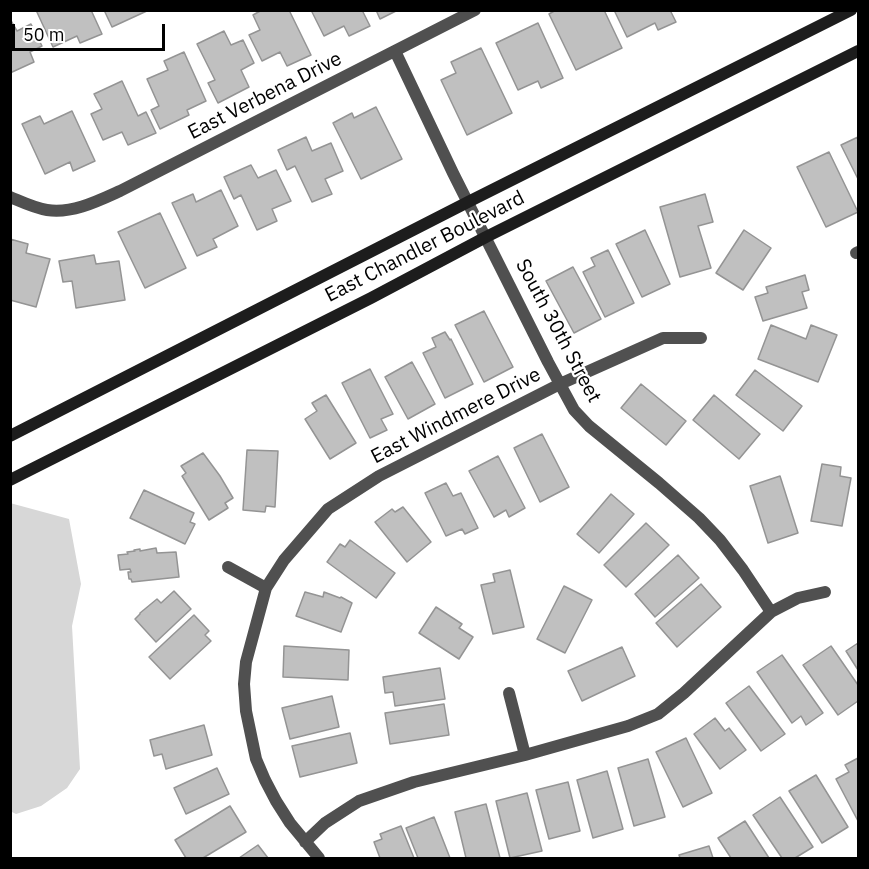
<!DOCTYPE html>
<style>
body{margin:0}
#map{position:relative;width:869px;height:869px;overflow:hidden;background:#fff;font-family:"IBM Plex Sans",sans-serif}
canvas{display:block}
.frame{position:absolute;inset:0;border:12px solid #000;pointer-events:none}
.scale{position:absolute;left:12px;top:24px;width:153px;height:27px;box-sizing:border-box;border:3px solid #000;border-top:0;padding-left:8px;font-size:18px;line-height:21px;white-space:nowrap;color:#000;-webkit-text-stroke:4px #fff;paint-order:stroke}
</style>
<div id="map">
<canvas width="869" height="869"></canvas>
<div class="frame"></div>
<div class="scale">50 m</div>
</div>
<script>
const g = document.querySelector('canvas').getContext('2d');
g.lineJoin = 'round';
function fillPath(path, color) { g.fillStyle = color; g.fill(path, 'evenodd'); }
function stroke(path, color, width, dash) { g.strokeStyle = color; g.lineWidth = width; g.lineCap = dash ? 'butt' : 'round'; g.setLineDash(dash || []); g.stroke(path); }
function drawText(font, color, halo, rows, align = 'center') {
  g.font = font + ' "IBM Plex Sans",sans-serif'; g.lineWidth = 4.5; g.setLineDash([]); g.textBaseline = 'middle'; g.strokeStyle = halo; g.fillStyle = color; for (const [text, x, y, turn = 0] of rows) {
    g.save(); g.translate(x, y); g.rotate((+turn || 0) * Math.PI / 180); g.textAlign = isNaN(turn) ? turn : align; if (halo) g.strokeText(text, 0, 0); g.fillText(text, 0, 0); g.restore();
  }
}
fillPath(new Path2D(`
 M10 503 69 519 81 584 72 626 80 769 67 788 41 806 16 814 10 811Z`), '#d7d7d7');
const building = new Path2D(`
 M36 10H91L102 34 80 43 77 36 53 47Z
 M104 10H149L112 27Z
 M262 10H289L311 55 287 66 280 52 262 61 249 35 260 30 253 15Z
 M311 10H362L370 26 349 36 344 26 324 36Z
 M376 10H398L380 19Z
 M556 10H604L622 48 576 70 549 14Z
 M614 10H670L676 22 658 30 655 23 627 37Z
 M10 19 17 31 31 24 42 46 30 52 34 62 10 73Z
 M538 23 563 78 541 88 538 81 518 90 496 43Z
 M224 31 231 45 243 40 254 63 241 70 249 87 218 103 208 83 215 80 197 44Z
 M481 48 512 113 467 135 441 80 456 73 451 62Z
 M184 52 206 101 187 110 189 115 160 129 151 110 159 106 147 79 168 70 164 61Z
 M122 81 138 116 146 112 156 133 128 145 122 132 103 140 91 114 102 109 94 94Z
 M376 107 402 159 361 179 333 123 352 113 354 118Z
 M72 111 95 161 73 171 70 162 45 174 22 124 40 116 44 124Z
 M306 137 312 151 331 143 343 171 325 179 332 194 312 202 295 166 287 170 278 150Z
 M858 137V179L841 145Z
 M829 152 858 212 826 227 797 167Z
 M251 165 258 178 276 170 291 201 272 209 277 221 257 230 241 195 234 199 224 177Z
 M221 190 238 226 213 239 217 247 197 256 172 203 193 194 196 202Z
 M705 194 713 222 698 226 711 268 680 277 660 207Z
 M160 213 186 268 145 288 118 232Z
 M645 230 670 284 642 297 616 244Z
 M744 230 771 248 743 290 716 273Z
 M10 239 28 244 26 253 50 259 36 307 10 300Z
 M608 250 634 303 605 317 583 272 595 266 591 258Z
 M94 255 96 264 119 261 125 300 76 308 72 281 63 282 59 261Z
 M573 267 601 319 574 333 546 281Z
 M805 275 809 290 802 292 807 308 763 321 755 297 768 293 766 287Z
 M484 311 513 367 484 382 455 325Z
 M771 325 806 339 811 325 837 335 818 382 758 359Z
 M445 332 450 340 451 339 473 384 445 398 423 353 436 347 432 338Z
 M412 362 435 404 408 419 385 377Z
 M370 369 393 414 381 419 387 430 370 438 342 383Z
 M755 370 802 406 783 431 736 395Z
 M641 384 686 421 666 445 621 408Z
 M326 395 356 443 330 459 305 419 317 411 312 403Z
 M714 395 760 434 739 459 693 420Z
 M542 434 569 487 540 502 514 448Z
 M247 450 278 451 275 507 266 506 265 512 243 510Z
 M203 453 220 476 233 498 225 503 228 508 209 520 182 476 186 473 181 466Z
 M498 456 525 508 509 517 506 510 494 517 469 471Z
 M822 464 841 467 840 476 851 478 842 526 811 521Z
 M780 476 798 533 768 543 750 486Z
 M446 483 453 496 461 493 478 528 465 534 462 529 446 536 425 493Z
 M144 490 194 513 190 522 195 524 185 544 130 518Z
 M611 494 634 514 599 553 577 534Z
 M403 507 431 542 407 562 375 522 392 509 395 512Z
 M646 523 669 545 626 587 604 565Z
 M350 540 395 573 376 598 327 562 340 544 345 547Z
 M156 548 157 553 176 552 179 577 132 582 131 579H129L128 572H131L130 569 120 570 118 555 128 554 127 552 135 551 134 550 140 549V551Z
 M678 555 699 578 655 617 635 594Z
 M510 570 524 627 493 634 481 585 495 582 493 574Z
 M701 584 721 607 677 647 656 623Z
 M564 586 592 600 565 653 537 639Z
 M174 591 191 609 156 642 135 619 140 614V613L157 599 161 603Z
 M305 592 323 597 324 592 340 598 341 597 352 603 341 632 296 616Z
 M436 607 462 624 459 628 473 637 459 659 419 633Z
 M194 615 209 631 205 635 211 641 170 679 149 657Z
 M858 643V670L846 651Z
 M284 646 349 650 348 680 283 677Z
 M831 646 858 685V701L838 715 803 665Z
 M622 647 635 676 582 701 568 671Z
 M782 655 823 713 806 725 801 716 792 723 757 672Z
 M440 668 445 699 395 706 393 692 385 693 383 677Z
 M749 686 785 734 761 751 726 703Z
 M332 696 339 727 290 739 282 708Z
 M444 704 449 735 390 744 385 713Z
 M715 718 725 731 729 728 746 750 720 769 694 734Z
 M204 725 212 755 166 769 162 754 154 756 150 740Z
 M350 733 357 763 300 777 292 746Z
 M686 738 712 793 683 807 656 752Z
 M858 758V821L836 779 849 772 845 765Z
 M648 759 665 817 634 826 618 768Z
 M217 768 229 794 186 814 174 788Z
 M607 771 623 829 593 838 577 780Z
 M816 775 848 827 822 843 789 791Z
 M568 782 580 831 549 839 536 790Z
 M527 793 542 851 510 858 496 801Z
 M780 797 813 847 795 858H782L753 815Z
 M486 804 500 858H466L455 812Z
 M230 806 246 832 203 858H186L175 840Z
 M434 817 450 858H418L406 828Z
 M745 821 769 858H731L718 838Z
 M401 826 414 858H380L374 842 382 839 380 834Z
 M258 845 268 858H239Z
 M709 846 713 858H680L679 855Z`);
fillPath(building, '#c0c0c0');
stroke(building, '#949494', 1.5);
stroke(new Path2D(`
 M395 51 453 173 548 362 574 410 589 426 659 483 699 518 720 540 743 570 771 612
 M10 197C22 202 34 208 47 210 72 214 98 201 120 191L475 10
 M856 253 858 252
 M228 567 266 588
 M509 693 525 755
 M305 842 325 823 359 801 414 782 525 755 628 726 658 714 684 693 771 612 798 598 825 592
 M319 858 290 823 276 801 265 780 256 759 246 711 244 684 246 662 266 588 284 560 328 509 379 476 560 384 663 338H701`), '#505050', 12);
stroke(new Path2D(`
 M10 436 468 202 851 10
 M10 480 371 298 486 237 858 51`), '#1d1d1d', 12);
drawText('20px', '#000', '#fff', [
 ["East Verbena Drive",265,96,-27],
 ["East Chandler Boulevard",425,247,-27],
 ["South 30th Street",558,331,62],
 ["East Windmere Drive",456,416,-27]
]);
</script>
